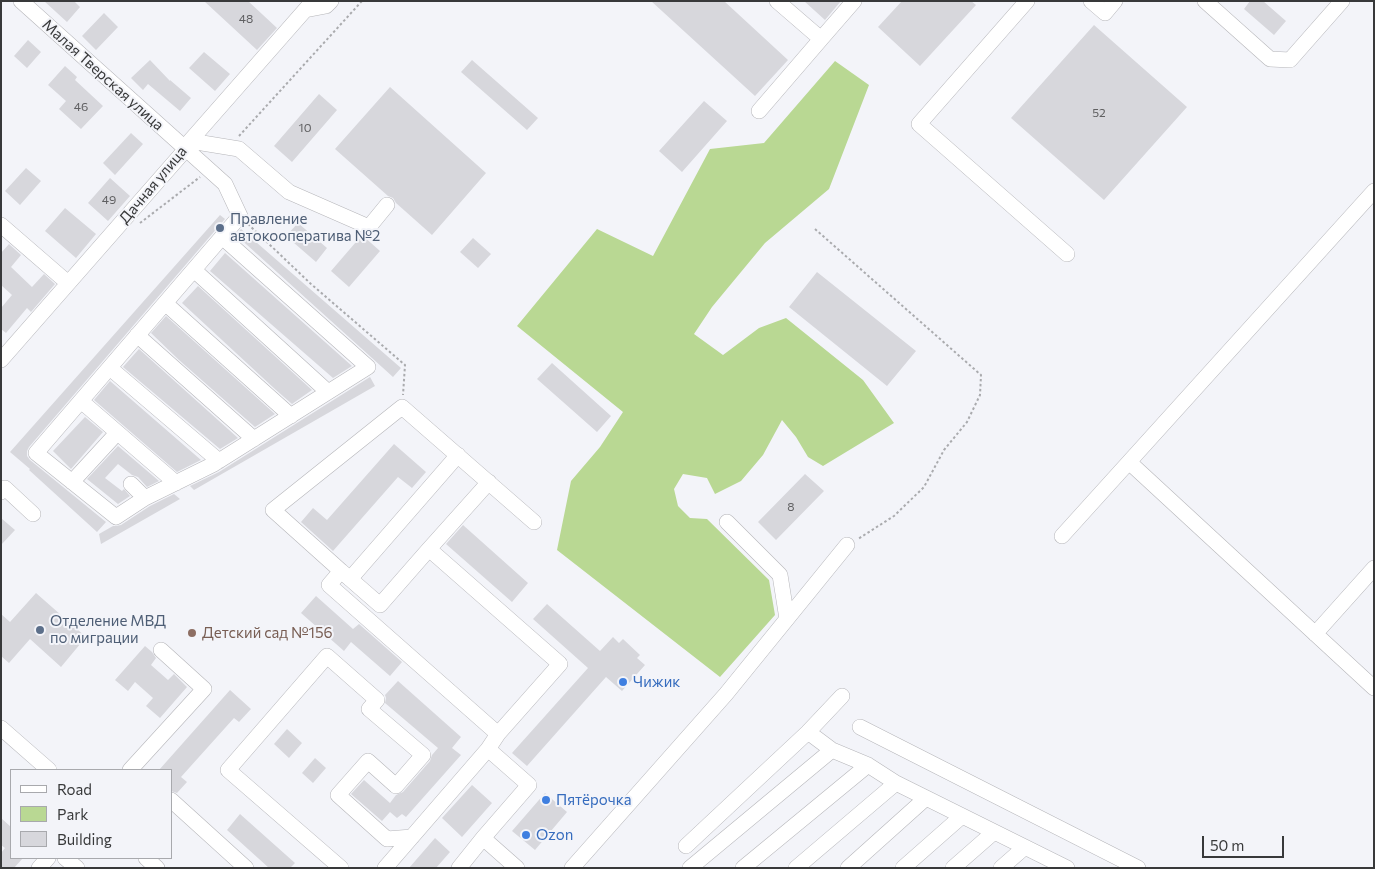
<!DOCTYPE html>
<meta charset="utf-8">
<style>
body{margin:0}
#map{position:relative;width:1375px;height:869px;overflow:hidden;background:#f3f4f9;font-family:Commissioner,sans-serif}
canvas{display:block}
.frame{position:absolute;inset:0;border:2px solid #38393a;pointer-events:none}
.legend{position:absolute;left:10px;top:769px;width:162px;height:90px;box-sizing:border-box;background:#f3f4f9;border:1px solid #a8a9ad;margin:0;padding:6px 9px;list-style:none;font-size:15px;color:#38393a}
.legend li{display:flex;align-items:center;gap:10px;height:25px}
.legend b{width:25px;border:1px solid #a8a9ad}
.scale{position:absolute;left:1202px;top:836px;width:82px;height:22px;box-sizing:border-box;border:2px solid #38393a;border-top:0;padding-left:6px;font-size:15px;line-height:18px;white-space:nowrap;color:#38393a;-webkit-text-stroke:4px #f3f4f9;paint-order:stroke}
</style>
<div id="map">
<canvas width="1375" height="869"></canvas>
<div class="frame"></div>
<ul class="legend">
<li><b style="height:6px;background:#fff"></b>Road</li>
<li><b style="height:14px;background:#b9d893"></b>Park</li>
<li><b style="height:14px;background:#d7d7dc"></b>Building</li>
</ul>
<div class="scale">50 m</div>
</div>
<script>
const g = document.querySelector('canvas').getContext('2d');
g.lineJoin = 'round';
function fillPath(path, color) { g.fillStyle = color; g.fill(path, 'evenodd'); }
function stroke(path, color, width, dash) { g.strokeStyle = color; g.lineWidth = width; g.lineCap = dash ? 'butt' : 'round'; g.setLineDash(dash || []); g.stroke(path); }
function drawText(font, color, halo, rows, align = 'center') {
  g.font = font + ' Commissioner,sans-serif'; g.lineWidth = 4; g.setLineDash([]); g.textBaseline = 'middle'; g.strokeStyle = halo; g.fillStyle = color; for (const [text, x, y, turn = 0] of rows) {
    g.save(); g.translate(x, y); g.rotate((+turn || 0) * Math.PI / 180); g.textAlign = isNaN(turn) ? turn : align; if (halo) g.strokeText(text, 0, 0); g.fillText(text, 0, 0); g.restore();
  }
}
fillPath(new Path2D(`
 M835 61 869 85 829 189 765 243 712 307 694 334 723 355 759 328 786 318 863 380 894 423 823 466 808 457 796 437 782 420 763 455 741 481 715 494 707 478 683 474 674 489 678 506 690 518 707 519 769 580 775 615 720 677 557 550 571 481 600 447 623 412 517 326 597 229 653 256 710 149 764 143Z`), '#b9d893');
fillPath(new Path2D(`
 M44 1H74L80 7 67 22Z
 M204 1H248L277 28 257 50Z
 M651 1H724L788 60 755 96Z
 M804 1H841L825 20Z
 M902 1H971L976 5 920 66 878 27Z
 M1250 1H1263L1286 21 1274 35 1244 9Z
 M104 13 118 27 96 50 82 36Z
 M1094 25 1187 107 1104 200 1011 118Z
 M28 40 41 52 27 68 14 56Z
 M204 52 230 74 215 91 189 68Z
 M150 60 170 81V80L191 98 180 111 148 84 143 90 131 78Z
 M472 60 538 118 527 130 461 72Z
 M65 66 77 77 75 80 103 106 81 129 59 109 66 101 48 85Z
 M390 87 486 173 432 235 396 203 393 198 388 196 335 149Z
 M319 94 337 110 292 162 274 146Z
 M704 101 727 121 682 172 659 151Z
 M131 133 143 144 115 175 103 163Z
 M26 168 41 181 20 205 5 191Z
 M110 178 130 196 108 221 88 203Z
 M65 208 96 234 76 258 45 231Z
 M220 215 225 219 29 447 27 451V456L30 460 106 522 97 532 29 470 30 469 10 452Z
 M298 223 327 248 316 262 286 236Z
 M241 229 401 368 393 377 236 235Z
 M362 235 380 251 349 287 331 271Z
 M473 238 491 254 478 268 460 252Z
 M9 244 21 255 11 267 32 287 44 274 55 284 31 312 27 308 6 333 1 329V308L12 295 1 285V253Z
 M225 253 352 366 333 378 210 271Z
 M817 272 916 351 887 386 789 307Z
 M198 286 312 390 292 404 276 390 182 303Z
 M166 316 275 414 255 427 179 360 151 333Z
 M139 349 238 438 220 449 123 367Z
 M552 363 611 416 597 432 537 379Z
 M370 377 375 386 194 490 190 486 219 472Z
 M110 381 201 460 177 472 94 400Z
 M85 417 103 432 71 469 53 451Z
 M394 444 426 472 412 488 398 477 333 551 301 522 313 508 327 520Z
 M118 446 159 481 147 487 138 477 132 475 118 464 105 478 122 491 124 489 130 496 118 504 87 479Z
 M805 474 824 491 776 540 758 522Z
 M174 494 180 499 101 544 99 534 113 526H116L121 525 150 506Z
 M1 518 15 530 1 545Z
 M463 525 528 583 512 602 446 544Z
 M36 593 86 637 61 667 30 639 9 663 1 656V614L10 622Z
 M316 596 353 629 359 624 402 662 390 676 351 642 344 651 301 613Z
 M547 604 600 651 613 637 619 643 623 639 640 655 637 658 645 665 622 691 606 677 527 766 512 753 588 668 533 619Z
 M145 646 152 652 156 658 151 665 168 680 174 674 187 687 160 718 146 706 153 698 135 682 128 691 115 680Z
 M398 681 461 737 452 748 461 755 406 817 402 814 397 818 390 812 382 821 351 794 364 780 390 803 396 795 403 792 430 761 432 755 438 748 385 703 386 698 385 695Z
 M230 690 251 709 239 722 234 718 181 777 187 782 177 793 171 791V770H159Z
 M287 729 302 743 289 758 274 744Z
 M315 758 326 768 313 783 302 773Z
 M472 785 492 803 462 837 442 818Z
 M545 793 567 812 535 850 512 831Z
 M240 814 295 863 290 868H269L227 830Z
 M1 818 11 827V858H23L14 868H1V853L5 848 1 845Z
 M435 838 450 852 436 868H409Z`), '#d7d7dc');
const minor = new Path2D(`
 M21 1 225 184 240 216 36 453 116 517 145 498 131 484
 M1027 1 919 124 1067 254
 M1091 1 1105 13 1115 1
 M1205 1 1270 59 1290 60 1342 1
 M305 10 326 6 331 1
 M821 39 854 1
 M759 111 821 39 777 1
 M190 141 239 149 289 192 369 227 387 205
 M1 225 68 283
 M194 270 328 392
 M165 303 291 416
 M137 335 254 439
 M1 360 186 149 190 141 313 1
 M110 368 219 461
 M81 401 176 483
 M1129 462 1374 688
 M72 482 117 433
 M1 492 5 488 33 514
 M145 498 214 464 368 367 222 237
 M727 522 780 575 787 619
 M1062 536 1374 191
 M429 549 489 482
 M341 571 273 510 402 407 534 522
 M350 579 458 455
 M1315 634 1374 568
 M860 727 1138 868
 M1 728 49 770
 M808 732 832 750 868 765 896 783 1067 868
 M130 770 204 689 161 650
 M171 800 246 868
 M483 838 517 868
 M686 846 808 732 842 696
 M65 858 77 868
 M146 858 157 868
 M39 868 48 858
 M341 868 228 770 327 656 377 700 369 709 423 755 396 786 368 761 338 795 387 839 412 837
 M385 868 488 749 498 734 560 664 429 549 380 605 341 571 329 585 498 734
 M459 868 483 838 529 785 488 749
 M572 868 726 694 847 545
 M690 868 832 750
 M743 868 868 765
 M796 868 896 783
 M848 868 926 798
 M903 868 962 816
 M953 868 994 832
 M1001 868 1025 847`);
stroke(minor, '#b5b5b9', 16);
stroke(new Path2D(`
 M239 136 362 1
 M140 223 200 177
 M248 224 311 284 405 365 403 395
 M815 229 981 375 980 395 967 422 944 450 924 487 894 516 858 539`), '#aaabae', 2, [2.5, 2.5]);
stroke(minor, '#fff', 15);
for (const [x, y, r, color] of [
 [220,228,5,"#5c6f8a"],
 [40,630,5,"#5c6f8a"],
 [192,633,5,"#8d6e63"],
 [623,682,5,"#3f7fe0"],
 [546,800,5,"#3f7fe0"],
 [526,835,5,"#3f7fe0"]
]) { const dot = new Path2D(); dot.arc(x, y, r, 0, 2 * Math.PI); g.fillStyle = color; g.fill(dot); stroke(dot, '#f3f4f9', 2); }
drawText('12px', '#606062', null, [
 ["48",246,19],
 ["46",81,107],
 ["52",1099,113],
 ["10",305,128],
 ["49",109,200],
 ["8",791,507]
]);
drawText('15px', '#38393a', '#f3f4f9', [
 ["Малая Тверская улица",103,75,42],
 ["Дачная улица",153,185,-50]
]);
drawText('15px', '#4e5e75', '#f3f4f9', [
 ["Правление",230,219],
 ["автокооператива №2",230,236],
 ["Отделение МВД",50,621],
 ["по миграции",50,638]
], 'left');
drawText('15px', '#785e54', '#f3f4f9', [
 ["Детский сад №156",202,633]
], 'left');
drawText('15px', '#366cbe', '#f3f4f9', [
 ["Чижик",633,682],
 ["Пятёрочка",556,800],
 ["Ozon",536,835]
], 'left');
</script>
